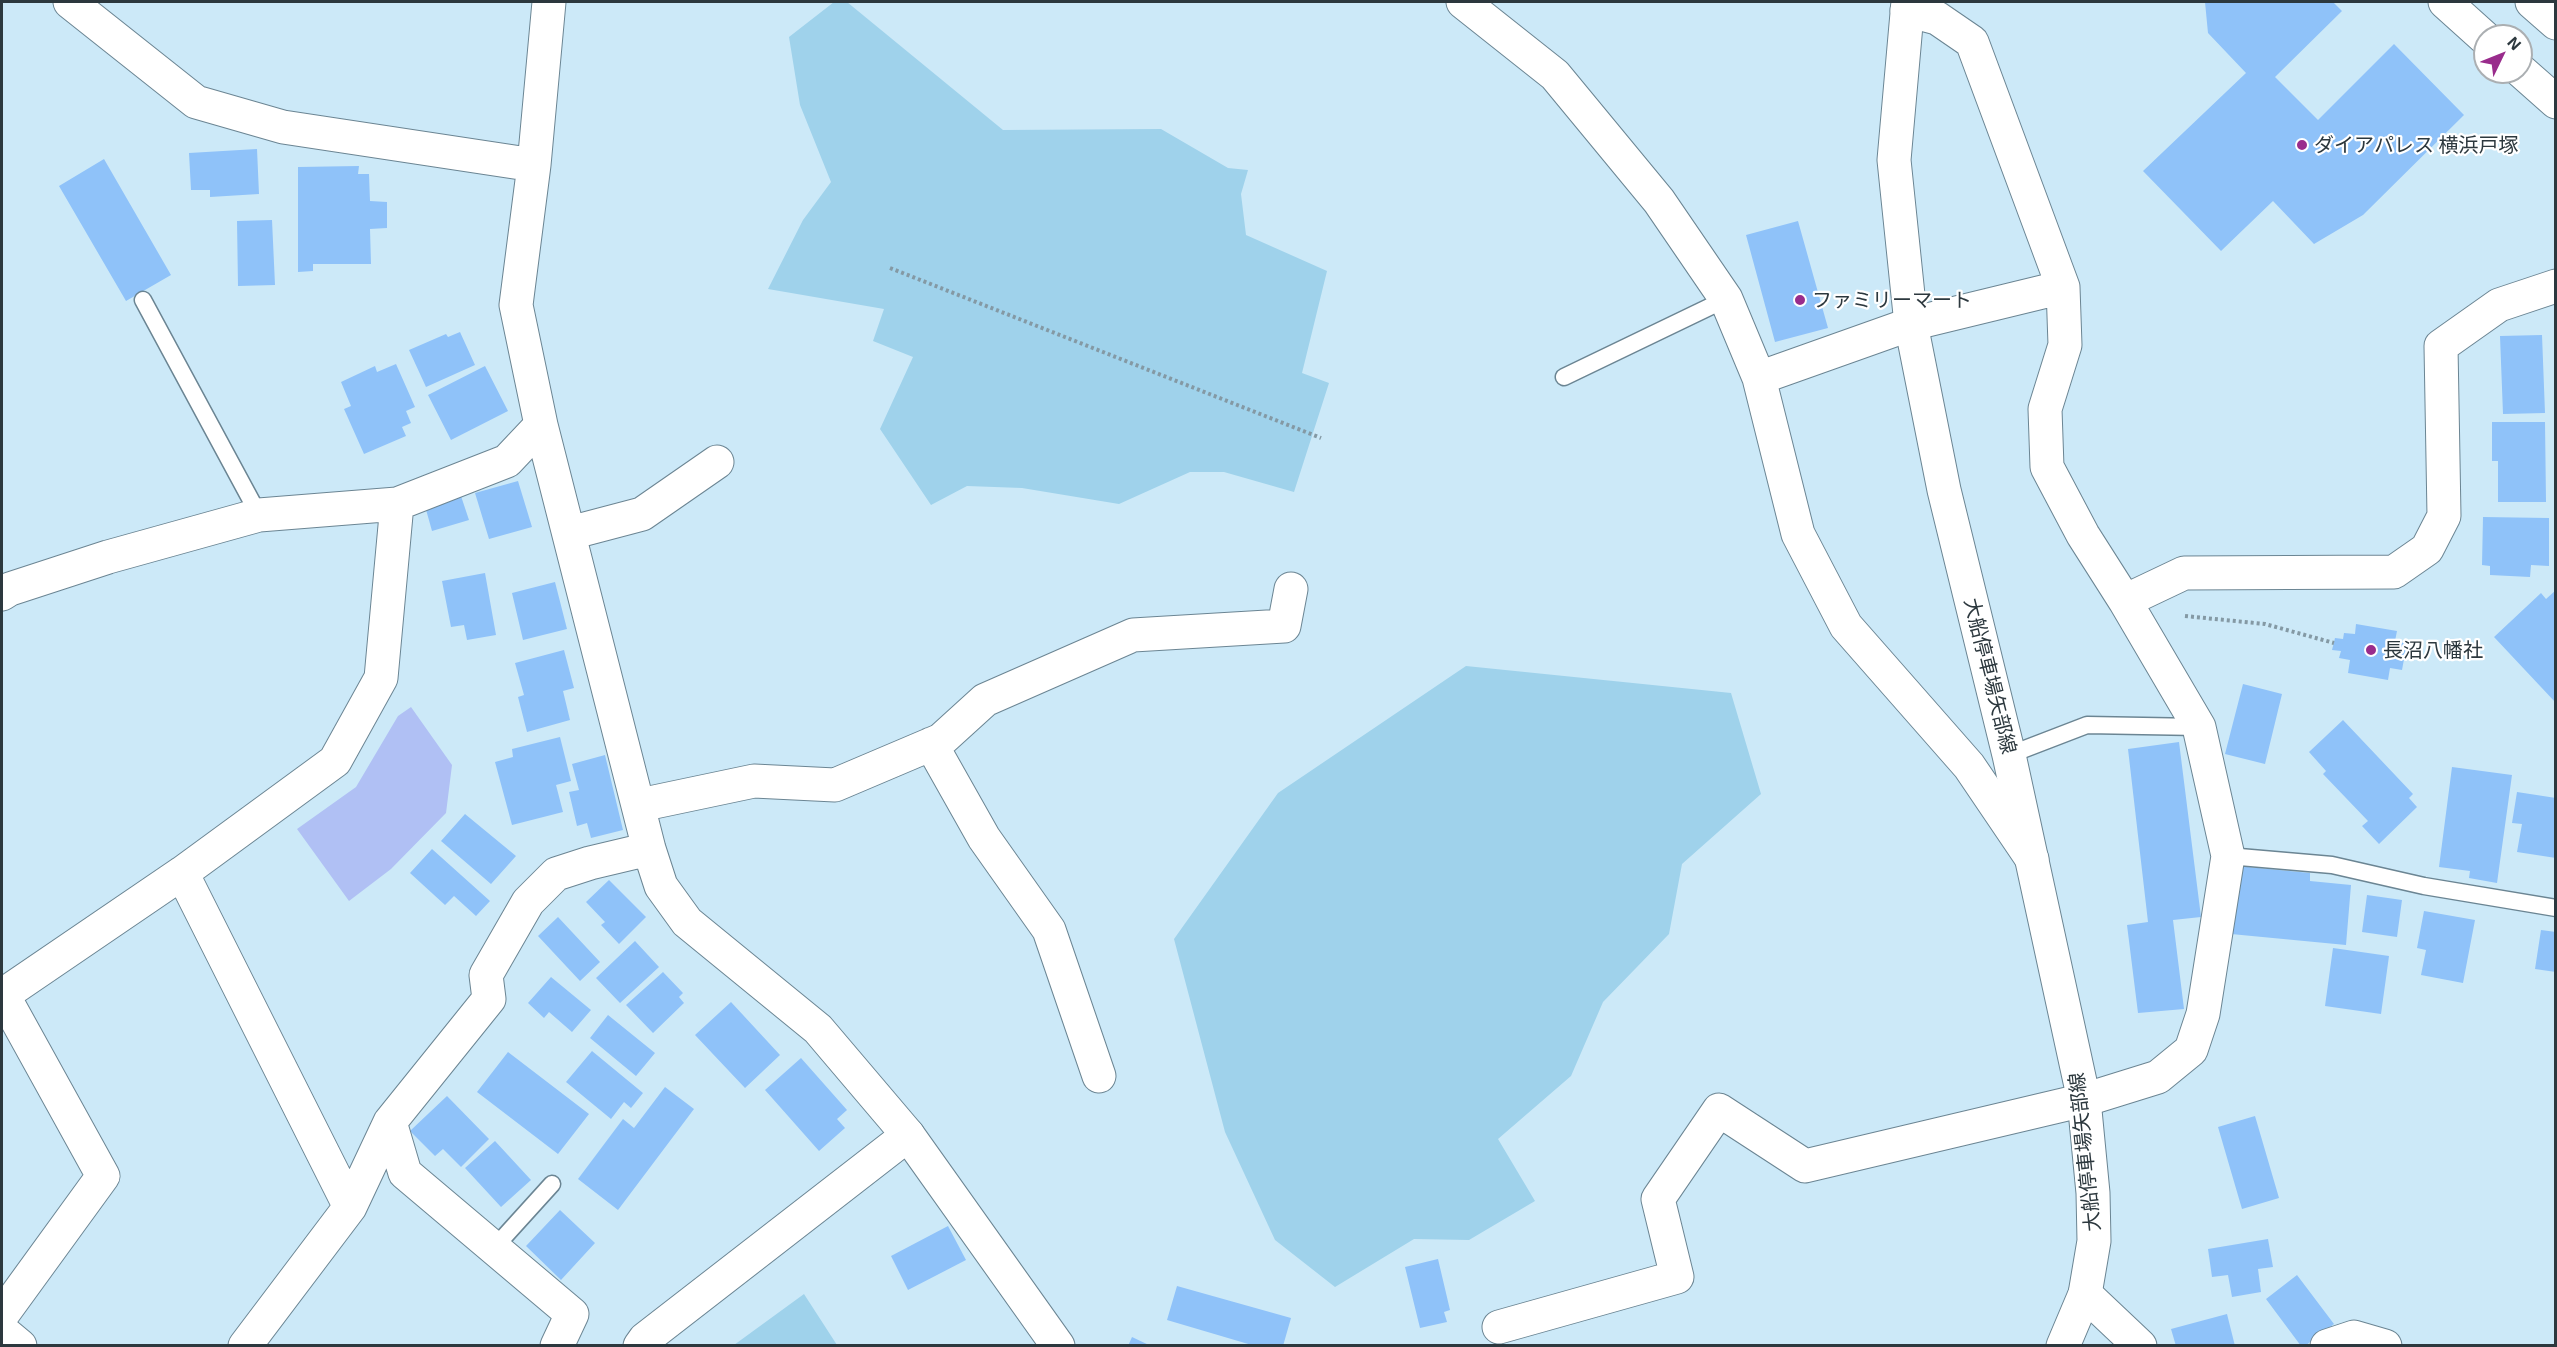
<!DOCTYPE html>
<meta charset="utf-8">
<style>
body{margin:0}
#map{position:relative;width:2557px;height:1347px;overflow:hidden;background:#cce9f8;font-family:"Exo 2",sans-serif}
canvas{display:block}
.frame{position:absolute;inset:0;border:3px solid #2c383e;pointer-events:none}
.north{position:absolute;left:2473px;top:24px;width:60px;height:60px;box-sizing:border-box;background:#fff;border:2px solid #abafb2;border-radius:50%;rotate:47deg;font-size:16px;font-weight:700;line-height:24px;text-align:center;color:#2c383e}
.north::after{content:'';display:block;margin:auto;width:21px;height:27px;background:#992c8c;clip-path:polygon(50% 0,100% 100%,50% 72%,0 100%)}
</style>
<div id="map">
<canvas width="2557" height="1347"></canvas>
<div class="frame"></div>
<div class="north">N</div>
</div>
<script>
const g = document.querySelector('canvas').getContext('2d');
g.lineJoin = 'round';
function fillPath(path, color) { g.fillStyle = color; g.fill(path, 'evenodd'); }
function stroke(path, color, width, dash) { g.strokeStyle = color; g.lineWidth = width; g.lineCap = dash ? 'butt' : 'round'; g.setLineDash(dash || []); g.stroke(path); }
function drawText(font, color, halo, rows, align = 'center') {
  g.font = font + ' "Exo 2","Noto Sans JP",sans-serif'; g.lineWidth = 4.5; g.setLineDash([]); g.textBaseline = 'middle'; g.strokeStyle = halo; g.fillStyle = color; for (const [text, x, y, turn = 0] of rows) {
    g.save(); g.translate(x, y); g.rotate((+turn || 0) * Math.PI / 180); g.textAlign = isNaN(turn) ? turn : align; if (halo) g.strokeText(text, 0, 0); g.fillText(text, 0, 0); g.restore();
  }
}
fillPath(new Path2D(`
 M834 2H847L1003 130 1161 129 1228 168 1248 170 1241 194 1246 235 1327 271 1302 373 1329 383 1294 492 1224 472H1190L1119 504 1022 488 967 486 931 505 880 429 913 357 873 341 884 309 768 289 803 220 831 182 800 105 789 37Z
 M1466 666 1731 693 1761 794 1682 864 1669 934 1603 1002 1571 1076 1498 1139 1535 1201 1469 1240 1414 1239 1335 1287 1275 1240 1225 1132 1174 939 1278 793Z
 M804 1294 837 1345H734Z`), '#9fd2eb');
fillPath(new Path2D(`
 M411 707 452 765 446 813 391 869 349 901 297 829 356 787 398 716Z`), '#b0c0f4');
fillPath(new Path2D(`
 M2205 2H2333L2342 11 2275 77 2318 120 2394 44 2464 115 2363 215 2314 244 2273 201 2221 251 2143 171 2246 73 2208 33Z
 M257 149 259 194 210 197V190H191L189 153Z
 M104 159 171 275 126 301 59 186Z
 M359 166 358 174H369L370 201 387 202V228L370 229 371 264H313V271L298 272V167Z
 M272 220 275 285 238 286 237 221Z
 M1798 221 1828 328 1775 342 1746 235Z
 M460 332 475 365 426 387 409 350 446 334 448 337Z
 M2542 335 2545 413 2503 414 2500 336Z
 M396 364 415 407 406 411 411 423 402 427 406 436 364 454 344 409 351 406 341 382 375 366 377 372Z
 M485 366 508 411 451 440 428 395Z
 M2492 422H2545L2546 502H2498V461H2492Z
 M518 481 532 527 489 539 475 493Z
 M461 496 469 520 432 531 425 506Z
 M2483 517 2549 518V566L2531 565 2530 577 2490 575V566L2482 565Z
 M485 573 496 635 467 640 464 625 451 627 442 581Z
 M555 582 567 629 523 640 512 593Z
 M2556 590V703L2494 637 2541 593 2546 599Z
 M2356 624 2397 631 2395 641 2407 643 2402 670 2390 668 2388 680 2348 673 2350 660 2339 658 2341 651 2332 650 2335 638 2343 639 2344 633 2355 634Z
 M564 650 574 688 563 691 570 720 527 732 518 697 524 695 515 663Z
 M2243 684 2282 694 2265 764 2225 754Z
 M2343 720 2413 794 2409 798 2417 807 2379 844 2362 826 2368 821 2323 774 2326 771 2309 752Z
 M560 737 571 781 556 785 563 812 512 825 495 762 513 757 512 749Z
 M2179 742 2201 917 2173 920 2184 1009 2138 1013 2127 925 2148 922 2128 749Z
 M605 755 623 830 591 838 587 823 577 826 569 792 579 790 572 764Z
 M2452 767 2512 775 2497 883 2469 878 2470 871 2439 867Z
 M2517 792 2556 798V858L2517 852 2522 824 2512 823Z
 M465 814 516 856 491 884 441 841Z
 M432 849 490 901 476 916 454 896 445 905 410 873Z
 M2237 866 2310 873V881L2351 885 2346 945 2231 934Z
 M609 880 646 917 619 944 601 925 605 922 586 902Z
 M2367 895 2402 900 2397 937 2362 932Z
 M2424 911 2475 920 2463 983 2421 975 2426 950 2417 948Z
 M558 917 600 962 580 981 538 936Z
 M2541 930 2556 932V972L2535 969Z
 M635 941 659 967 620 1003 596 978Z
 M2333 948 2389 956 2381 1014 2325 1006Z
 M663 972 683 993 679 997 684 1003 653 1033 626 1005Z
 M551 977 591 1010 572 1032 549 1012 544 1018 528 1003Z
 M731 1002 780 1055 745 1088 695 1035Z
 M608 1015 655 1053 636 1076 590 1038Z
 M592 1051 643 1093 631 1108 624 1102 611 1119 566 1082Z
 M508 1052 589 1114 558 1154 477 1092Z
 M801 1058 847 1110 837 1119 845 1128 819 1151 765 1090Z
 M665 1087 694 1109 618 1210 578 1179 623 1119 634 1128Z
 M447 1096 489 1139 461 1167 443 1149 435 1156 410 1131Z
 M2255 1116 2279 1198 2242 1209 2218 1127Z
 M495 1141 531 1180 501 1207 465 1168Z
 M560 1210 595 1243 561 1280 526 1246Z
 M948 1226 966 1260 908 1290 891 1256Z
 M2268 1239 2273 1267 2258 1269 2261 1292 2232 1297 2228 1275 2212 1277 2208 1249Z
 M1438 1259 1450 1310 1444 1312 1447 1322 1420 1328 1405 1267Z
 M2297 1275 2334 1324 2305 1346H2301L2266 1299Z
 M1177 1286 1291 1318 1283 1346H1255L1167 1320Z
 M2227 1314 2235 1346H2176L2171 1329Z
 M1132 1337 1151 1346H1128Z`), '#8fc2f9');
const lane = new Path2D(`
 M143 300 259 515
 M1564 377 1726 299
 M2009 755 2087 725 2199 727
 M2228 856 2332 865 2424 886 2556 908
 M494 1248 552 1184`);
const street = new Path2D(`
 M70 2 196 102 283 127 534 165
 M549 2 534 165 516 305 541 425 649 849 661 886 687 922 818 1029 908 1135 1058 1346
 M1463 2 1555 75 1659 201 1726 299 1759 378 1911 324 2063 287
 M1759 378 1798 534 1846 626 1969 766 2032 859
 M570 533 642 514 717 462
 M2 594 10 589 108 557 259 515 397 504 507 461 541 425
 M2125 601 2184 573 2394 572 2427 549 2444 516 2441 346 2499 305 2556 286
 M931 744 984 838 1049 930 1099 1076
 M640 805 754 781 835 785 941 740 985 700 1133 635 1284 626 1291 589
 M182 873 350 1207
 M390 1122 405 1173 572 1314 557 1346
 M2085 1294 2140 1346
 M2 1315 103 1176 3 995 182 873 335 761 381 678 397 504
 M1499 1327 1677 1277 1658 1199 1719 1110 1805 1166 2084 1100 2158 1077 2191 1050 2203 1014 2228 856 2199 727 2125 601 2083 535 2047 467 2045 409 2065 345 2063 287 1972 42 1937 18 1907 10
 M2 1331 20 1346
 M245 1346 350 1207 390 1122 489 999 486 975 528 902 556 874 590 863 649 849
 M2327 1346 2354 1337 2385 1346`);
const secondary = new Path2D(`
 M1908 2 1894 160 1911 324 1944 490 2009 755 2084 1100 2093 1193 2094 1241 2085 1294 2063 1346
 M2445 2 2485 38
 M2532 2 2556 23
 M2521 71 2556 102
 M640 1346 645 1339 908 1135`);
stroke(lane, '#6b8593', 19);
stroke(street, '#6b8593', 35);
stroke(secondary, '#6b8593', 35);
stroke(new Path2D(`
 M890 268 1321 438
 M2185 616 2265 624 2334 643`), '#8499a4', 4, [3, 3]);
stroke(lane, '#fff', 16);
stroke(street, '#fff', 33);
stroke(secondary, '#fff', 33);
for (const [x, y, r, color] of [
 [2302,145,6,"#992c8c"],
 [1800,300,6,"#992c8c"],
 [2371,650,6,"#992c8c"]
]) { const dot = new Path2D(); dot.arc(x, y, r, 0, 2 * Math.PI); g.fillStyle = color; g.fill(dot); stroke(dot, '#fff', 2); }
drawText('20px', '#2c383e', '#fff', [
 ["ダイアパレス 横浜戸塚",2314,145],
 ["ファミリーマート",1812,300],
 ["長沼八幡社",2383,650]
], 'left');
drawText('20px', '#2c383e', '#fff', [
 ["大船停車場矢部線",1990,676,76],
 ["大船停車場矢部線",2085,1152,-96]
]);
</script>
